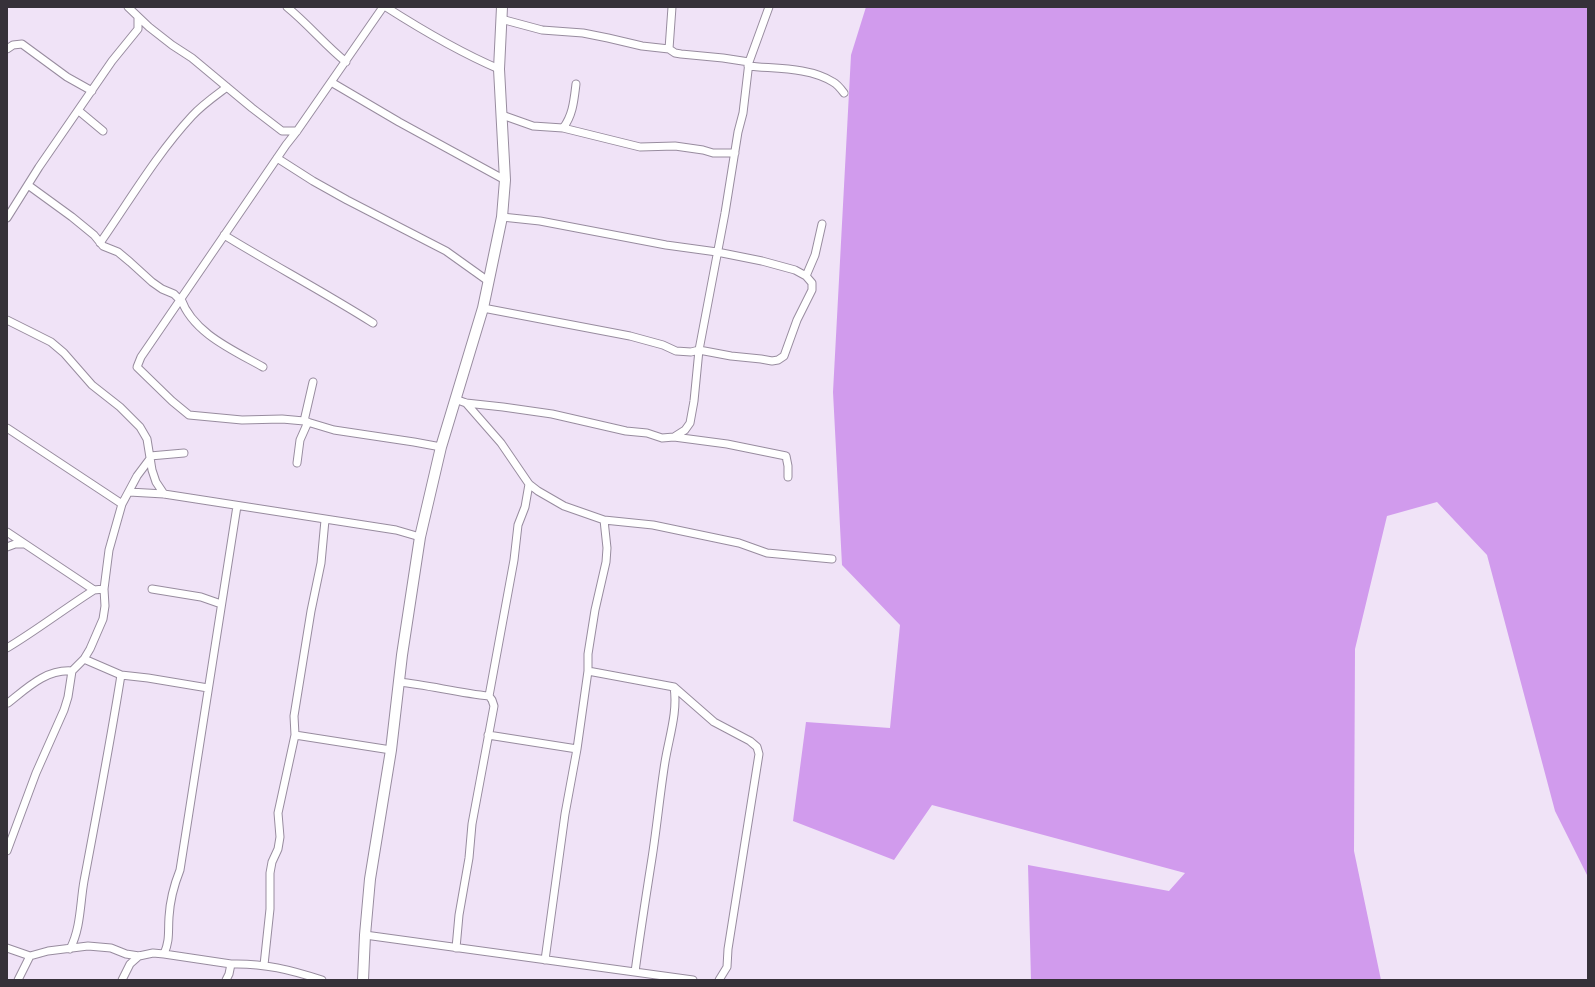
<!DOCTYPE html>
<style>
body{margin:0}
#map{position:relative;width:1595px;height:987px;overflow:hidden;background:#f0e3f7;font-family:"Nunito Sans",sans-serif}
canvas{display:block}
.frame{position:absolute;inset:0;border:8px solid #363139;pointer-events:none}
</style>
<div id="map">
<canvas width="1595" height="987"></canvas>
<div class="frame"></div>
</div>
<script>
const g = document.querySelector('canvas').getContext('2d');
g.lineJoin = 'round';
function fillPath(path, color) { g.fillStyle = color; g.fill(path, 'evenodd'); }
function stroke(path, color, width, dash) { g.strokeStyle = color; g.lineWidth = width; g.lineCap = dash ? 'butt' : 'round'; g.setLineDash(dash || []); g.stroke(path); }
fillPath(new Path2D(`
 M866 7H1588V877L1555 811 1487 555 1437 502 1387 516 1355 649 1354 851 1381 980H1031L1028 865 1169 891 1185 873 932 805 894 860 793 821 806 722 890 728 900 625 842 565 833 392 851 55Z`), '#d19bed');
const street = new Path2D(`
 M128 7 149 27 172 45 192 58 252 108 282 131H297
 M287 7C308 24 325 45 346 62
 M383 7 297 131 286 145 141 357 137 367 172 401 189 415 242 420 282 419 304 421 334 430 414 442 441 447
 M386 7C422 30 459 52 499 69
 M501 19 542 30 583 33 608 38 642 46 669 49 675 53 681 54 723 58 749 62
 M7 49 13 45 22 44 67 77 92 91
 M669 49 672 7
 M748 66C775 69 809 67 833 82 837 84 841 89 844 93
 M331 82 399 122 505 180
 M79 111 103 131
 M502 115 533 126 563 128 640 147 675 146 703 150 713 153H735
 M563 128C573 115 574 100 576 84
 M277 158 313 181 347 200 446 251 488 281
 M28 185 72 217 94 235 103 246 118 252 130 262 152 282 162 289 174 294 180 300
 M7 218 39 167 112 61 138 29V17
 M224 235C273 265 324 292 373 323
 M100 243C130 200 156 155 192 116 202 105 215 96 227 87
 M806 276 815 255 822 224
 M181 299C193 333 233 350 263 367
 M483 308 630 336 663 345 676 351 691 352 699 350 731 356 761 359 772 361 778 360 784 356 797 320 812 290V283L806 276 795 270 762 261 717 252 666 245 540 221 502 217
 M7 320 51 342 64 353 92 385 120 407 140 427 147 439 152 470 156 482 164 494
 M455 399 466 403 503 407 552 414 626 431 647 433 662 438 674 437 727 444 786 456 788 466V477
 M466 403 501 443 529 484 538 491 564 506 604 520 653 525 739 543 767 553 832 559
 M304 421 313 382
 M7 428 122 504
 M674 437 685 430 690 423 694 401 699 350 725 213 738 132 743 113 749 62 769 7
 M150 456 184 453
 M297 463 300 440 308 422
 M129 492 164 494 396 530 420 537
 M7 532 94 590 104 589
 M7 547 15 544H25
 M152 589 201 597 221 604
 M7 648C37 630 64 609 94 590
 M84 659 121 675 148 678 208 688
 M588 671 674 687 714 722 750 741 757 747 759 754 728 949 727 967 719 980
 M399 682C429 685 458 693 489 696L492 700 494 706 472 824 469 858 459 915 456 948
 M489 696 514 560 518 525 525 507 529 484
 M8 703C27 688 46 669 72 671
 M295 735 391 750
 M488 735 577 749
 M7 851 36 773 64 710 68 697 72 671 84 659 90 649 103 619 105 606 104 589 109 550 122 504 137 476 149 460
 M365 935 693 980
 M7 948 30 956 48 951 88 946 111 948 126 954 139 956 153 953 164 954C170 940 168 932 169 917 170 900 174 885 180 870L237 506
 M70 949C81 928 80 903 84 881 97 812 110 744 121 675
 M164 954 231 964
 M545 960 565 814 577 749 588 671V654L595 610 606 562 607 548 604 520
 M264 965 270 909V873L272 862 278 849 280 837 278 813 295 735 294 716 311 611 321 563 325 520
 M635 972C640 934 646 896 652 858 657 826 660 793 665 762 669 737 678 712 674 687
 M18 980 30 956
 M122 980 130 964 139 956
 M226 980 229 974 231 964C264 963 291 970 322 980`);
const secondary = new Path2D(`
 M363 980 365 935 370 879 391 750 402 655 420 537 441 447 483 308 502 217 505 180 499 69 502 7`);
stroke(street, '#988c9f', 9);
stroke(secondary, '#988c9f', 12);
stroke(street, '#fff', 7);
stroke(secondary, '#fff', 10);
</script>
